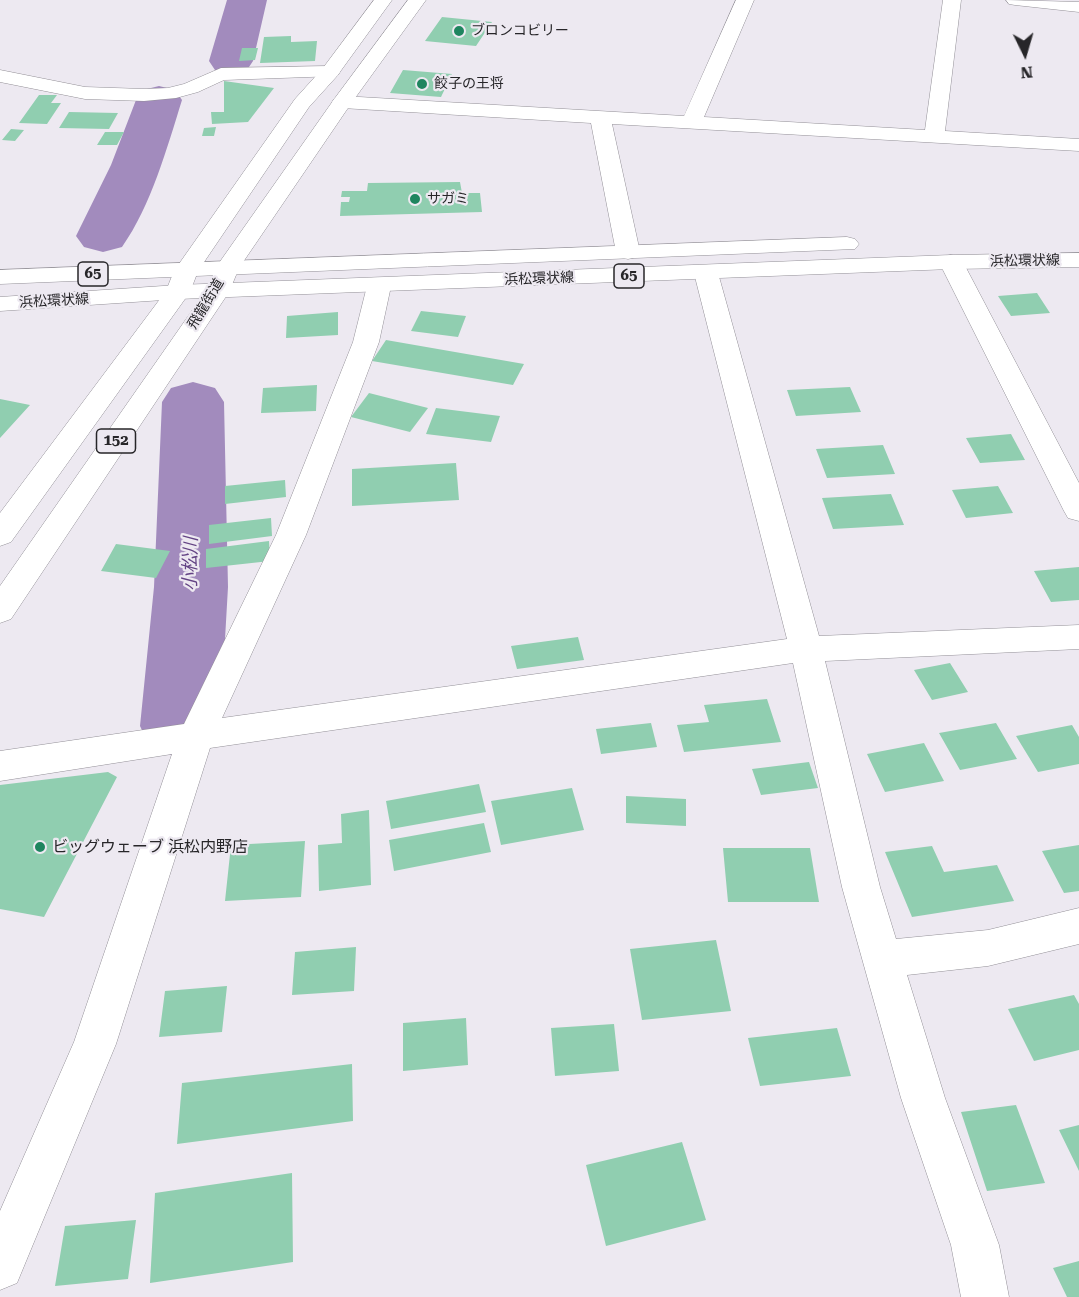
<!DOCTYPE html>
<meta charset="utf-8">
<style>
body{margin:0}
#map{position:relative;width:1079px;height:1297px;overflow:hidden;background:#ede9f1;font-family:"Roboto Serif",serif}
canvas{display:block}
.north{position:absolute;left:995px;top:24px;width:60px;height:60px;-webkit-text-stroke:4px #ede9f1;paint-order:stroke;rotate:175deg;font-size:16px;font-weight:700;line-height:24px;text-align:center;color:#272629}
.north::after{content:'';display:block;margin:auto;width:21px;height:27px;background:#272629;clip-path:polygon(50% 0,100% 100%,50% 72%,0 100%)}
</style>
<div id="map">
<canvas width="1079" height="1297"></canvas>
<div class="north">N</div>
</div>
<script>
const g = document.querySelector('canvas').getContext('2d');
g.lineJoin = 'round';
function fillPath(path, color) { g.fillStyle = color; g.fill(path, 'evenodd'); }
function stroke(path, color, width, dash) { g.strokeStyle = color; g.lineWidth = width; g.lineCap = dash ? 'butt' : 'round'; g.setLineDash(dash || []); g.stroke(path); }
function drawText(font, color, halo, rows, align = 'center') {
  g.font = font + ' "Roboto Serif","Noto Sans JP",serif'; g.lineWidth = 4.5; g.setLineDash([]); g.textBaseline = 'middle'; g.strokeStyle = halo; g.fillStyle = color; for (const [text, x, y, turn = 0] of rows) {
    g.save(); g.translate(x, y); g.rotate((+turn || 0) * Math.PI / 180); g.textAlign = isNaN(turn) ? turn : align; if (halo) g.strokeText(text, 0, 0); g.fillText(text, 0, 0); g.restore();
  }
}
fillPath(new Path2D(`
 M227 0H267L253 61 247 70 231 74 215 70 209 61Z
 M159 86 175 90 182 100C167 148 151 206 122 247L103 252 84 247 76 236 111 165 136 100 143 90Z
 M193 382 215 388 224 402 228 587 220 726 209 749 180 758 151 749 140 726 154 587 162 402 171 388Z`), '#a28bbd');
fillPath(new Path2D(`
 M442 17 492 22 476 46 425 41Z
 M291 36V42L317 41 315 61 260 63 264 37Z
 M242 48H258L255 60 239 61Z
 M403 70 452 74 441 97 390 93Z
 M224 81 274 88 248 122 212 124 211 112H224Z
 M39 95H57L51 103H61L47 124 19 123Z
 M69 112 118 113 109 129 59 128Z
 M216 127 214 136H202L204 128Z
 M11 129 24 130 15 141 2 140Z
 M105 132H124L117 145H97Z
 M460 182 462 193H480L482 212 340 216 341 202H349L350 197H341L342 191H367L368 183Z
 M1037 293 1050 313 1011 316 998 296Z
 M421 311 466 316 458 337 411 331Z
 M338 312V335L286 338 287 316Z
 M386 340 524 364 513 385 372 361Z
 M317 385 316 411 261 413 263 388Z
 M850 387 861 412 796 416 787 390Z
 M369 393 428 408 410 432 351 417Z
 M0 399 30 405 0 438Z
 M436 408 500 416 491 442 426 434Z
 M1011 434 1025 460 980 463 966 438Z
 M883 445 895 474 827 478 816 449Z
 M456 463 459 500 352 506V469Z
 M285 480 286 497 225 504V486Z
 M998 486 1013 513 966 518 952 490Z
 M891 494 904 525 833 529 822 498Z
 M271 518 272 536 209 544V525Z
 M269 541 270 561 206 568V549Z
 M116 544 170 551 156 578 101 571Z
 M1079 567V600L1051 602 1034 571Z
 M578 637 584 660 517 669 511 646Z
 M950 663 968 692 932 700 914 670Z
 M767 699 781 742 684 752 677 725 709 722 704 705Z
 M651 723 657 747 601 754 596 729Z
 M996 723 1017 759 960 770 939 733Z
 M1072 725 1079 737V764L1038 772 1016 736Z
 M924 743 944 781 885 792 867 754Z
 M809 762 818 788 761 795 752 769Z
 M108 772 117 777 44 917 0 909V785Z
 M479 784 486 812 391 829 386 801Z
 M572 788 584 830 501 845 491 801Z
 M626 796 686 799V826L626 823Z
 M369 810 371 885 319 891 318 845 342 843 341 814Z
 M484 823 491 852 394 871 389 840Z
 M305 841 301 897 225 901 231 845Z
 M1079 845V891L1064 893 1042 851Z
 M932 846 944 872 997 865 1014 901 912 917 885 852Z
 M723 848H810L819 902H728Z
 M716 940 731 1011 642 1020 630 949Z
 M356 947 354 991 292 995 295 952Z
 M227 986 222 1032 159 1037 165 991Z
 M1074 995 1079 1004V1050L1034 1061 1008 1009Z
 M466 1018 468 1065 403 1071V1023Z
 M614 1024 619 1071 555 1076 551 1028Z
 M837 1028 851 1076 760 1086 748 1038Z
 M352 1064 353 1121 177 1144 182 1083Z
 M1016 1105 1045 1183 987 1191 961 1112Z
 M1079 1125V1171L1059 1130Z
 M682 1142 706 1220 606 1246 586 1165Z
 M292 1173 293 1262 150 1283 155 1193Z
 M136 1220 128 1279 55 1286 65 1226Z
 M1079 1261V1297H1067L1053 1268Z`), '#90ceb0');
const minor = new Path2D(`
 M736 0H754L704 117 925 130 943 0H961L945 131 1079 139V151L612 124 640 252 636 257 628 259 620 257 616 252 591 123 342 108 335 106 332 102 335 98 342 96 684 116Z
 M1006 0 1079 2V12L1015 5 1009 4Z
 M330 66 337 68 340 72 337 76 224 80 198 92 176 98 144 101 85 99 0 82V70L85 87 144 89 168 88 184 84 221 68Z
 M951 255 959 257 963 262 1079 483V521L1068 518 1064 511 939 262 943 257Z
 M706 266 715 268 718 273 819 636 1079 625V649L825 661 880 887 896 939 988 930 1079 908V944L988 966 907 975 945 1098 999 1245 1009 1297H961L951 1245 901 1098 842 887 793 663 210 748 116 1044 17 1283 0 1290V1211L74 1042 172 754 0 781V751L184 724 276 535 353 342 367 286 370 281 379 279 388 281 391 286 379 342 306 535 222 718 787 639 694 273 697 268Z`);
const primary = new Path2D(`
 M847 237 855 239 859 244 855 249 0 284V270Z
 M1079 253V267L951 269 178 299 0 311V297L178 285 951 255Z`);
const trunk = new Path2D(`
 M374 0H392L337 76 309 107 198 271 190 292 11 542 0 546V513L166 291 174 271 295 99 323 68Z
 M408 0H426L350 105 239 268 229 292 11 619 0 623V586L205 292 219 263 335 98Z`);
stroke(minor, '#939097', 1);
stroke(primary, '#939097', 1);
stroke(trunk, '#939097', 1);
fillPath(minor, '#fff');
fillPath(primary, '#fff');
fillPath(trunk, '#fff');
for (const [x, y, r, color] of [
 [459,31,6,"#1f855f"],
 [422,84,6,"#1f855f"],
 [415,199,6,"#1f855f"],
 [40,847,6,"#1f855f"]
]) { const dot = new Path2D(); dot.arc(x, y, r, 0, 2 * Math.PI); g.fillStyle = color; g.fill(dot); stroke(dot, '#ede9f1', 2); }
drawText('14px', '#272629', '#ede9f1', [
 ["ブロンコビリー",471,31],
 ["餃子の王将",434,84],
 ["サガミ",427,199]
], 'left');
drawText('14px', '#272629', '#ede9f1', [
 ["浜松環状線",1025,261,-1],
 ["浜松環状線",539,279,-2],
 ["浜松環状線",54,301,-3],
 ["飛龍街道",206,304,-59]
]);
for (const [x, y, w] of [
 [93,274,30],
 [629,276,30],
 [116,441,39]
]) { const box = new Path2D(); box.roundRect(x - w / 2, y - 12, w, 24, 4.5); g.fillStyle = '#ede9f1'; g.fill(box); stroke(box, '#272629', 1.5); }
drawText('bold 15px', '#272629', null, [
 ["65",93,274],
 ["65",629,276],
 ["152",116,441]
]);
drawText('16px', '#272629', '#ede9f1', [
 ["ビッグウェーブ 浜松内野店",52,847]
], 'left');
drawText('italic 18px', '#634384', '#ede9f1', [
 ["小松川",191,564,-89]
]);
</script>
